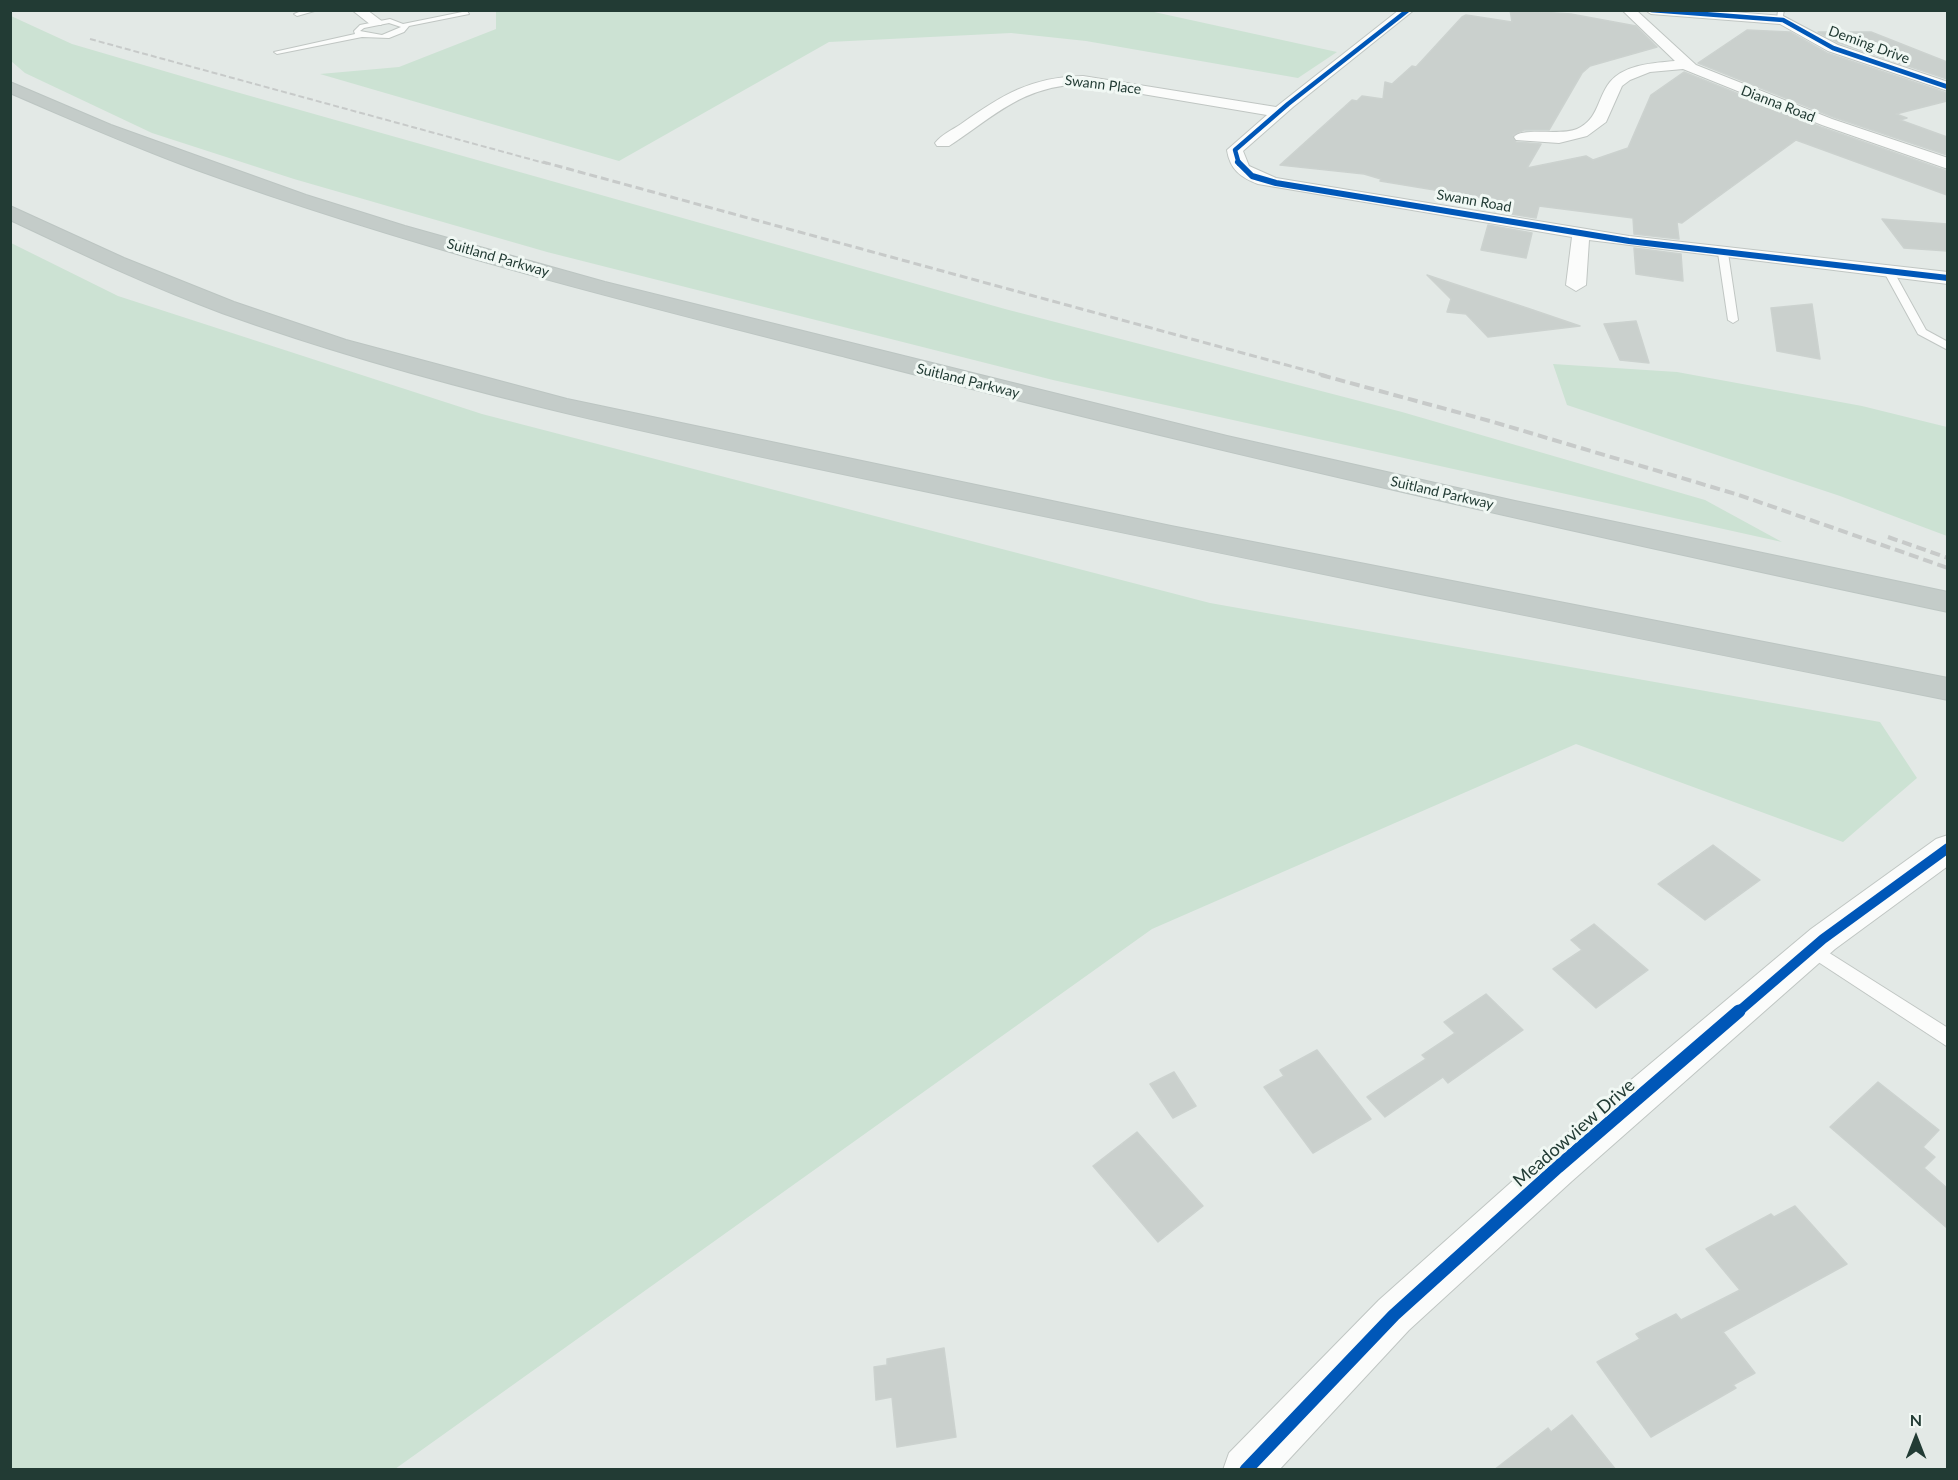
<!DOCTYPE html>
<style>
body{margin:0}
#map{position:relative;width:1958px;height:1480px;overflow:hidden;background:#e3e9e6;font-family:Lato,sans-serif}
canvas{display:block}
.frame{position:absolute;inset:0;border:12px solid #223b34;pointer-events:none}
.north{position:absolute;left:1886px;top:1408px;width:60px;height:60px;-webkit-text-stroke:4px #f1f8f4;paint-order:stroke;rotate:0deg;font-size:16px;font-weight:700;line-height:24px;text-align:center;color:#223b34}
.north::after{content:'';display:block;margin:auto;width:21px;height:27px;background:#223b34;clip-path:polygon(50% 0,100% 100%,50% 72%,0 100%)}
</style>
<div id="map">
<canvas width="1958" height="1480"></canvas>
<div class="frame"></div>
<div class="north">N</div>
</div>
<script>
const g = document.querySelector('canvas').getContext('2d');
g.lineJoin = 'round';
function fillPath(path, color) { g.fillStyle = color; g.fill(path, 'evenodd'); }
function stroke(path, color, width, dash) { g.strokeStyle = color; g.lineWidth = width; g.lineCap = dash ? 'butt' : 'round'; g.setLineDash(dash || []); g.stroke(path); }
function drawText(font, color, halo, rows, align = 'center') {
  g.font = font + ' Lato,sans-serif'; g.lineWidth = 6; g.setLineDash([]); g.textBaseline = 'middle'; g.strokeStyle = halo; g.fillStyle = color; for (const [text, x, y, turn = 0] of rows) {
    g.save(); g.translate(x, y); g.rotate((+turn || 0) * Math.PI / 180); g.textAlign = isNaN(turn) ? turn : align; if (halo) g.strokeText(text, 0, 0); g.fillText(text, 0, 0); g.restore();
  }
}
fillPath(new Path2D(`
 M496 10H1145L1337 52 1298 78 1086 41 1011 33 829 42 619 161 320 74 399 67 496 29Z
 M11 16 72 44 222 88 1005 309 1402 412 1705 500 1782 542 1053 380 547 252 294 179 152 133 25 73 11 61Z
 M11 243 118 296 482 414 1210 603 1880 722 1917 778 1843 842 1576 744 1152 929 395 1469H11Z
 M1553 364 1677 372 1862 406 1947 427V536L1840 496 1567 405Z`), '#cce2d3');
const building = new Path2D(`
 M1510 10 1571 14 1636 26 1657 47 1590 66 1582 73 1549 130H1524L1513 135 1516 142 1541 144 1527 168 1586 156 1593 160 1628 148 1651 95 1684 72 1821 127 1947 171V195L1796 140 1682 223 1677 222 1679 239 1634 234 1633 218 1539 206 1536 218 1492 211 1495 200 1380 181 1381 179 1364 174 1280 165 1352 100 1357 101 1362 96 1383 99 1385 82 1392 84 1412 66 1416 67 1462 17 1466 15 1512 22Z
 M1747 30 1790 32 1827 53 1947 93V101L1896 114 1907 118 1900 120 1947 137V155L1833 117 1698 63Z
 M1818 32H1871L1947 62V79L1839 43Z
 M1882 219 1947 224V251L1904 248Z
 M1488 225 1532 233 1526 258 1481 250Z
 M1634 248 1681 254 1683 281 1636 274Z
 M1427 275 1530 309 1580 326 1488 337 1466 314 1447 312 1451 299Z
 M1812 304 1820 359 1777 351 1771 308Z
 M1636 321 1649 363 1620 360 1604 324Z
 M1713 845 1760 880 1705 920 1658 884Z
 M1594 924 1648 970 1596 1008 1553 969 1582 950 1571 940Z
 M1486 994 1523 1030 1448 1083 1443 1077 1385 1117 1367 1097 1426 1059 1422 1055 1455 1033 1444 1022Z
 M1317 1050 1371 1119 1313 1153 1264 1087 1284 1076 1280 1070Z
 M1174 1072 1196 1106 1173 1118 1150 1084Z
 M1878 1082 1939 1130 1923 1147 1935 1157 1924 1168 1947 1188V1228L1830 1127Z
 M1137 1132 1203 1206 1158 1242 1093 1166Z
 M1795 1206 1847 1264 1723 1332 1755 1373 1733 1385 1736 1388 1651 1437 1597 1362 1640 1339 1636 1334 1676 1314 1681 1320 1740 1290 1706 1249 1771 1214 1774 1217Z
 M944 1348 956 1437 897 1447 892 1397 876 1400 874 1367 887 1365V1359Z
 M1572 1415 1616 1470H1494L1548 1428 1551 1432Z`);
fillPath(building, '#cad0cd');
stroke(building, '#ccd2cf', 1.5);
const service = new Path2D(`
 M304 10H318L297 16 294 14Z
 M1778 10H1784L1782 21 1777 20Z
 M467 11 469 14 409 26 404 32 389 38 362 37 277 54 274 52 355 34 354 31 360 25 390 19 403 24ZM389 23 401 27 382 35 360 31 364 28Z
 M1723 250 1728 253 1738 320 1733 323 1728 320 1718 253Z
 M1889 269 1894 272 1926 330 1948 342V350L1918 334 1884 272Z
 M1812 942 1948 1028V1047L1806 954 1803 949 1806 944Z`);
const minor = new Path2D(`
 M352 10H367L383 22 381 25H371Z
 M1399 10H1414L1293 107 1243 151 1249 166 1276 178 1629 236 1948 272V284L1589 240 1586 285 1576 291 1566 285 1572 237 1258 184C1240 177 1230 169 1227 150L1267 115 1083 84C1022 86 996 115 949 146H937L935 143C941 135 952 130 961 124 1002 95 1031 77 1083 76L1276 107Z
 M1622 10H1636L1696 65 1832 119 1948 158V169L1822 125 1683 69 1650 72 1630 80 1622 86 1606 122 1587 136 1559 143 1516 140 1514 137C1522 127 1561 136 1577 129 1599 119 1597 98 1610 82 1625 64 1654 63 1675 61Z
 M1645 10H1709L1783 16 1838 45 1948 82V91L1828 51 1780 24 1651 14Z
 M1948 835V866L1835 949 1572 1181 1409 1330 1279 1470H1223L1229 1453 1379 1300 1544 1153 1811 929 1936 839Z`);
const trunk = new Path2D(`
 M10 82 111 125 306 195 405 226 605 282 1227 436 1515 501 1948 592V612C1579 534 1211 451 846 357 628 302 409 247 197 170 134 147 72 120 10 93Z
 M10 206 124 258 234 302 346 340 567 399 1171 526 1948 678V700C1615 634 1284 567 952 497 707 445 459 398 222 313 149 286 80 253 10 220Z`);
stroke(service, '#c0c6c3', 2);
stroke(minor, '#c0c6c3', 2);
stroke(trunk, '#bcc5c2', 2);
fillPath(service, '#fbfcfb');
fillPath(minor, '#fbfcfb');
fillPath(trunk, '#c4ccc9');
stroke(new Path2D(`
 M90 39 548 164`), '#c7cac9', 2, [6, 3]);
stroke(new Path2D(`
 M543 162 1327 376`), '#c7cac9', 3, [8, 4]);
stroke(new Path2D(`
 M1321 375 1490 421 1739 495 1948 568
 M1888 537 1948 558`), '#c7cac9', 4, [10, 5]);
stroke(new Path2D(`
 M1651 10 1783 20 1833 48 1948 87
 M1239 164 1235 150 1288 104 1408 10`), '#0057b8', 4.5);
stroke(new Path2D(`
 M1238 162 1252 176 1276 183 1629 241 1948 278`), '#0057b8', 6);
stroke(new Path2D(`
 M1737 1013 1823 939 1948 848`), '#0057b8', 10);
stroke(new Path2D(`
 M1246 1470 1394 1315 1558 1167 1739 1011`), '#0057b8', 13);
drawText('14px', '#223b34', '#f1f8f4', [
 ["Deming Drive",1869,45,20],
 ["Swann Place",1103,85,7],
 ["Dianna Road",1778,104,21],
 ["Swann Road",1474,201,10],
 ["Suitland Parkway",498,258,16],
 ["Suitland Parkway",968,381,14],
 ["Suitland Parkway",1442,493,13]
]);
drawText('18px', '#223b34', '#f1f8f4', [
 ["Meadowview Drive",1574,1133,-41]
]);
</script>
